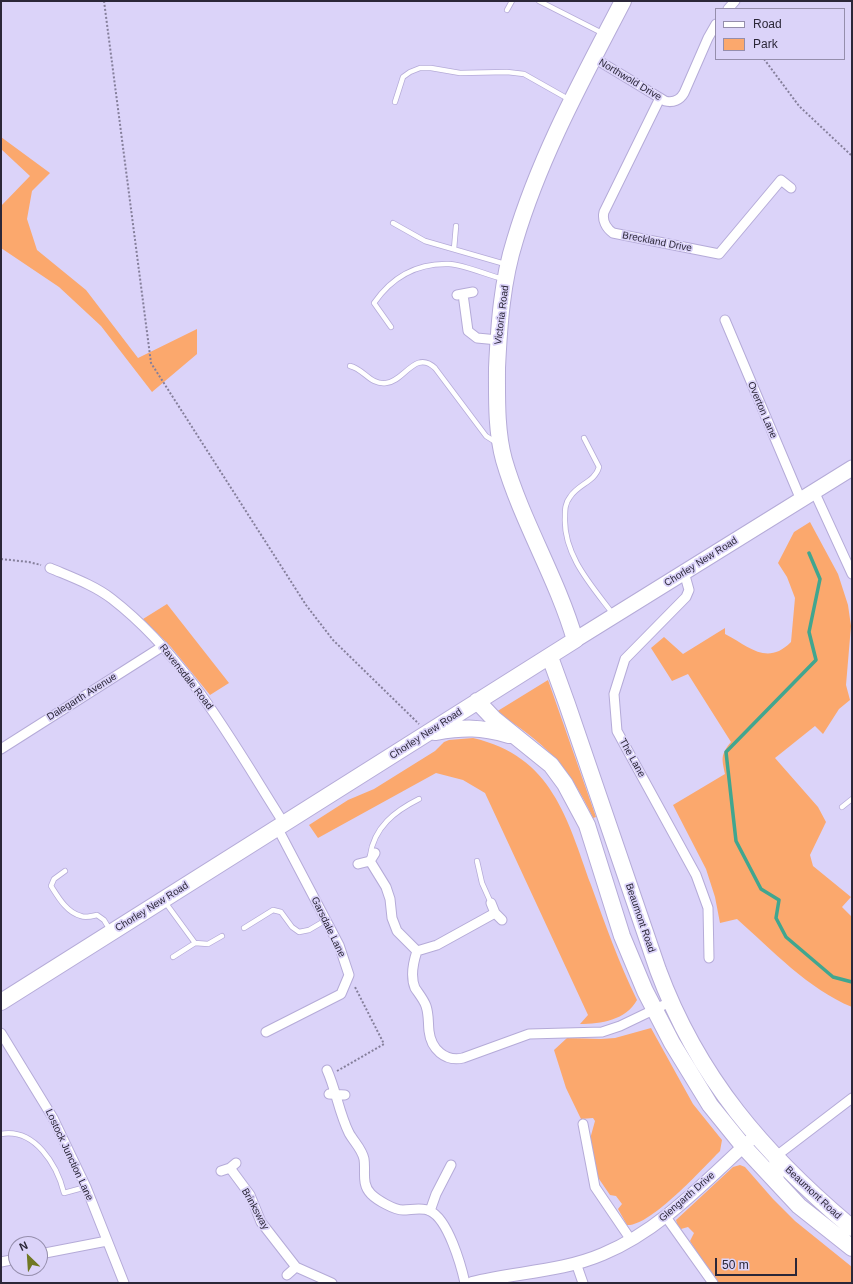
<!DOCTYPE html>
<style>
body{margin:0}
#map{position:relative;width:853px;height:1284px;overflow:hidden;background:#dbd3f9;font-family:Arial,sans-serif}
canvas{display:block}
.frame{position:absolute;inset:0;border:2px solid #2b2738;pointer-events:none}
.legend{position:absolute;left:715px;top:8px;width:130px;height:52px;box-sizing:border-box;background:#dbd3f9;border:1px solid #958eac;margin:0;padding:5px 7px;list-style:none;font-size:12px;color:#2b2738}
.legend li{display:flex;align-items:center;gap:8px;height:20px}
.legend b{width:20px;border:1px solid #958eac}
.north{position:absolute;left:8px;top:1236px;width:40px;height:40px;box-sizing:border-box;background:#dbd3f9;border:1px solid #958eac;border-radius:50%;rotate:335deg;font-size:11px;font-weight:700;line-height:16px;text-align:center;color:#2b2738}
.north::after{content:'';display:block;margin:auto;width:14px;height:18px;background:#707823;clip-path:polygon(50% 0,100% 100%,50% 72%,0 100%)}
.scale{position:absolute;left:715px;top:1258px;width:82px;height:18px;box-sizing:border-box;border:2px solid #2b2738;border-top:0;padding-left:5px;font-size:12px;line-height:14px;white-space:nowrap;color:#2b2738;-webkit-text-stroke:3px #dbd3f9;paint-order:stroke}
</style>
<div id="map">
<canvas width="853" height="1284"></canvas>
<div class="frame"></div>
<ul class="legend">
<li><b style="height:5px;background:#fff"></b>Road</li>
<li><b style="height:11px;background:#fba86d"></b>Park</li>
</ul>
<div class="north">N</div>
<div class="scale">50 m</div>
</div>
<script>
const g = document.querySelector('canvas').getContext('2d');
g.lineJoin = 'round';
function fillPath(path, color) { g.fillStyle = color; g.fill(path, 'evenodd'); }
function stroke(path, color, width, dash) { g.strokeStyle = color; g.lineWidth = width; g.lineCap = dash ? 'butt' : 'round'; g.setLineDash(dash || []); g.stroke(path); }
function drawText(font, color, halo, rows, align = 'center') {
  g.font = font + ' Arial,sans-serif'; g.lineWidth = 3.5; g.setLineDash([]); g.textBaseline = 'middle'; g.strokeStyle = halo; g.fillStyle = color; for (const [text, x, y, turn = 0] of rows) {
    g.save(); g.translate(x, y); g.rotate((+turn || 0) * Math.PI / 180); g.textAlign = isNaN(turn) ? turn : align; if (halo) g.strokeText(text, 0, 0); g.fillText(text, 0, 0); g.restore();
  }
}
fillPath(new Path2D(`
 M1 137 50 173 32 191 27 219 37 250 86 290 138 358 197 329V354L152 392 101 326 59 287 1 248V206L30 176 1 149Z
 M810 522 838 574 848 605 851 626 846 685 850 700 839 709 823 734 815 726 775 758 818 807 826 822 810 855 813 866 851 897 842 907 852 917V1007C808 989 772 950 737 919L720 923 715 897 706 869 673 805 725 774C722 759 720 755 731 742L688 674 672 681 651 648 664 637 683 654 725 628V634C750 647 767 666 791 642L795 598 787 577 778 563 794 532Z
 M167 604 229 683 210 695 171 647 143 619Z
 M548 680 596 817 593 818C569 766 544 742 496 712Z
 M473 738C552 756 567 818 591 885 605 924 619 963 637 1000 626 1020 601 1024 580 1024L588 1015 485 793 463 780 436 773 318 838 309 825 348 800 374 789 435 751 444 742 449 740Z
 M651 1028 693 1104 722 1140 720 1151C703 1168 650 1227 627 1225L618 1209 622 1204 616 1196 610 1195 597 1176 590 1139 595 1121 593 1118 581 1119 566 1088 554 1050 567 1038 601 1039 615 1038Z
 M740 1165 745 1167 773 1199 795 1221 852 1267V1283H716L690 1241 694 1233 688 1227 681 1229 678 1227 676 1220 733 1167Z`), '#fba86d');
stroke(new Path2D(`
 M809 553 820 579 809 632 816 660 726 752 736 841 761 889 779 900 776 918 786 937 833 977 852 982`), '#41a68f', 3.5);
const service = new Path2D(`
 M539 1 602 33
 M507 10 512 1
 M395 102 403 77 410 72 420 68H431L460 73 507 72 524 74 570 100
 M393 223 425 241 505 264
 M454 249 456 226
 M391 327 374 303C392 277 417 263 449 264 465 265 487 275 503 279
 M350 366C364 369 370 385 386 383 404 382 415 349 435 368L486 436 497 443
 M584 438 599 467C595 482 578 484 570 497 565 503 565 510 565 517 563 555 592 586 613 614
 M842 807 852 799
 M370 856C374 827 395 811 419 799
 M477 861 482 883 491 903
 M65 871 54 879 51 886C58 897 67 913 81 916 85 918 93 916 97 915L104 920 110 930
 M165 902 195 943 173 957
 M244 928 273 910 281 912 292 927 299 932 309 930 326 920
 M195 943 208 944 222 936
 M1 1134C35 1128 57 1165 64 1193L86 1187`);
const minor = new Path2D(`
 M728 9 735 1
 M594 58 665 101C673 103 680 100 684 93L708 38 716 24
 M660 98 604 212C602 220 606 228 613 233L719 254 781 180 791 188
 M463 294 468 331 477 338 498 340
 M457 295 473 292
 M725 320 801 500
 M814 491 852 574
 M50 568C71 577 94 585 112 599 188 658 234 745 285 825
 M684 572 689 590 686 597 625 659 614 694 617 731 696 875 708 908 709 958
 M1 749 163 646
 M370 861 386 887 390 899 392 918 397 931 417 951C413 963 410 976 415 988 419 994 424 1000 426 1006 429 1015 428 1022 429 1031 431 1049 445 1062 463 1058L529 1034 602 1032 620 1026 670 1002
 M358 864 370 861 375 853
 M491 903 495 913 502 920
 M417 951 437 945 495 913
 M266 1032 341 994 349 975 339 945 278 829
 M1 1033 53 1118 86 1187 124 1283
 M327 1070C336 1090 339 1113 349 1133 354 1142 362 1149 364 1159 366 1171 361 1184 371 1194 377 1200 394 1210 403 1210 411 1210 423 1207 430 1211 448 1219 461 1265 465 1283
 M329 1094 345 1095
 M583 1124 595 1187 631 1240
 M230 1168 250 1195 261 1222 296 1267 332 1283
 M221 1171 230 1168 236 1163
 M779 1177C774 1169 772 1165 775 1157L852 1098
 M430 1211 436 1194 451 1165
 M666 1217 713 1283
 M40 1254 107 1241
 M1 1262 16 1259
 M576 1263 583 1283
 M287 1275 296 1267`);
const tertiary = new Path2D(`
 M472 1283C515 1272 561 1272 603 1254 663 1229 708 1178 756 1135`);
const primary = new Path2D(`
 M575 640 852 468`);
const trunk = new Path2D(`
 M550 657 567 704 658 970C698 1078 764 1154 852 1228
 M477 701 494 719 551 765 565 784 587 825 622 936 645 991 672 1043 710 1105 744 1147 799 1206 852 1248
 M435 732C465 727 480 727 509 735
 M1 1002 575 640C557 578 522 522 504 460 496 431 497 398 497 368 499 325 502 281 515 240 540 156 583 78 623 1`);
stroke(service, '#b5abd8', 6);
stroke(minor, '#b5abd8', 11);
stroke(tertiary, '#b5abd8', 14);
stroke(primary, '#b5abd8', 17);
stroke(trunk, '#b5abd8', 18);
stroke(new Path2D(`
 M104 1 151 363 306 605 333 640 419 724
 M764 59 799 106 852 156
 M1 559 29 562 41 565
 M337 1071 384 1044 355 987`), '#857f9b', 2, [2, 2]);
stroke(service, '#fff', 4.5);
stroke(minor, '#fff', 9);
stroke(tertiary, '#fff', 12);
stroke(primary, '#fff', 15);
stroke(trunk, '#fff', 16);
drawText('10px', '#2b2738', '#dbd3f9', [
 ["Northwold Drive",630,80,31],
 ["Breckland Drive",657,242,11],
 ["Victoria Road",502,315,-83],
 ["Overton Lane",762,410,67],
 ["Chorley New Road",701,562,-32],
 ["Ravensdale Road",186,677,52],
 ["Dalegarth Avenue",82,697,-32],
 ["Chorley New Road",426,734,-33],
 ["The Lane",632,758,61],
 ["Chorley New Road",152,907,-32],
 ["Beaumont Road",640,918,71],
 ["Garsdale Lane",328,927,64],
 ["Lostock Junction Lane",69,1155,65],
 ["Beaumont Road",813,1193,43],
 ["Glengarth Drive",687,1197,-41],
 ["Brinksway",255,1209,61]
]);
</script>
